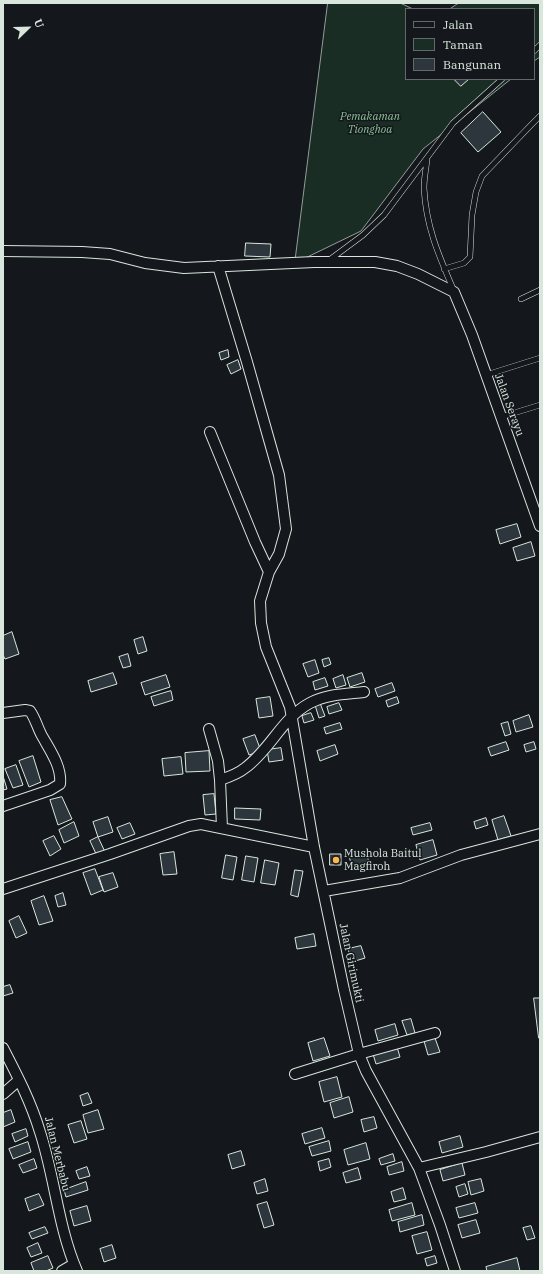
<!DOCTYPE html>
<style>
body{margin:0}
#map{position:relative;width:543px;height:1274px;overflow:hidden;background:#14181c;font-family:"IBM Plex Serif",serif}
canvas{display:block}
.frame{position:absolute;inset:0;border:4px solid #d8e6dc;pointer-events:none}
.legend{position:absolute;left:405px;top:8px;width:130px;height:72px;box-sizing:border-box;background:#14181c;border:1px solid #626a69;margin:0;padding:5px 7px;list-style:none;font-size:12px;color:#d8e6dc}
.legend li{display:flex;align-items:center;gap:8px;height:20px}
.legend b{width:20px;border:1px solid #626a69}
.north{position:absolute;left:8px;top:8px;width:40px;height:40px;-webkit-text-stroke:3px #14181c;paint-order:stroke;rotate:67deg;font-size:11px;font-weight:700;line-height:16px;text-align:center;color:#d8e6dc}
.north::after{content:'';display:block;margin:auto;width:14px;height:18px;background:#d8e6dc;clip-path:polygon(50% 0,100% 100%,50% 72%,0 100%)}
</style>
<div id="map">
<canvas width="543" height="1274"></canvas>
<div class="frame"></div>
<ul class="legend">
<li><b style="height:5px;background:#14181c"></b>Jalan</li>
<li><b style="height:11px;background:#1a2d24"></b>Taman</li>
<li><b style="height:11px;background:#2c363c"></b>Bangunan</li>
</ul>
<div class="north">U</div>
</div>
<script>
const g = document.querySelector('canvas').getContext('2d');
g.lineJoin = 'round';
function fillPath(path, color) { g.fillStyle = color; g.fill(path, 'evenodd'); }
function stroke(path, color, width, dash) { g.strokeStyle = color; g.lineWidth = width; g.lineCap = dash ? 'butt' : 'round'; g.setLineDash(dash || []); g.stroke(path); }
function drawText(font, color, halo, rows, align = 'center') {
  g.font = font + ' "IBM Plex Serif",serif'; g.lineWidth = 3; g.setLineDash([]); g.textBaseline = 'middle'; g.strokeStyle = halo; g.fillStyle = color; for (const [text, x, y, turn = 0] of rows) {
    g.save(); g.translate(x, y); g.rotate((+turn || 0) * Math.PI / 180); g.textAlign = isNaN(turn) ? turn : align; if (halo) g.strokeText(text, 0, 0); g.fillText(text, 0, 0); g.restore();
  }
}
const green = new Path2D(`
 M328 3H400L413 9H406V79H511L423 149 361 231 295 263Z
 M459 3H540V57L534 61V9H450Z`);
fillPath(green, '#1a2d24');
stroke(green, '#939e99', 1);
const building = new Path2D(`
 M454 79H469L461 86Z
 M483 112 501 132 478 152 461 133Z
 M246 243 271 244 270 257 245 256Z
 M228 350 229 357 221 360 219 353Z
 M238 360 241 369 231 374 227 365Z
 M517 524 521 537 500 544 496 530Z
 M531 542 535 556 517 561 513 548Z
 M12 632 19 654 5 659 3 655V636Z
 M143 637 147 651 138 654 134 640Z
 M128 654 131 666 123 668 119 657Z
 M329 658 331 664 324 667 322 660Z
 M315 660 319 673 308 677 303 664Z
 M113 673 117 684 91 692 88 681Z
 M362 673 365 682 350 687 347 678Z
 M166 675 170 687 145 695 141 683Z
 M343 675 346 685 336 688 333 679Z
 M325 678 328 686 315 690 313 682Z
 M392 683 395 691 378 697 375 689Z
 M171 691 173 700 154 706 151 697Z
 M270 697 273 716 259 718 256 699Z
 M397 697 399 703 388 707 386 701Z
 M320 703 325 716 319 718 315 705Z
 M339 703 342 710 329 714 327 707Z
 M311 713 314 720 304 723 302 716Z
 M529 715 533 727 516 732 513 721Z
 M508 722 511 734 505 736 501 724Z
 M340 723 342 729 326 734 324 728Z
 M255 735 261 751 249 755 243 739Z
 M506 742 509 750 491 756 488 748Z
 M534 742 536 749 526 752 524 745Z
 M335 745 338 754 320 761 317 751Z
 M281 748 283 760 269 762 267 750Z
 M209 751 210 771 186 772 185 753Z
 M33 756 41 782 29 787 19 761Z
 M181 757 183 774 164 776 162 759Z
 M16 765 23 785 13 788 5 769Z
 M3 776 7 789 3 790Z
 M214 794 216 814 205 815 203 795Z
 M62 797 72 819 58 825 50 800Z
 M235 808 261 809 260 820 235 819Z
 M504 816 511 836 498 840 492 820Z
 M108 817 113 832 98 837 93 822Z
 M486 818 488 825 476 829 474 822Z
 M74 822 79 836 64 843 59 830Z
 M130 823 135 834 122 839 117 828Z
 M430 823 432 830 413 835 411 828Z
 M54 836 61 849 50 856 43 841Z
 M98 837 106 854 98 858 90 841Z
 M433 840 437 855 420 860 416 845Z
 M174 852 177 874 163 875 160 854Z
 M366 852 369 862 352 867 349 856Z
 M330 854H341V865H330Z
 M226 855 237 857 233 880 222 878Z
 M246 856 258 858 254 882 242 880Z
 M265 860 279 863 275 885 261 883Z
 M95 869 103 890 91 895 83 873Z
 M295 870 303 871 298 897 291 895Z
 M113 873 118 887 104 892 99 877Z
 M63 893 66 905 58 907 55 896Z
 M44 896 53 921 39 925 31 901Z
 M19 916 27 933 16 938 9 921Z
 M314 934 316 946 297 949 295 938Z
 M361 946 365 958 352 962 348 949Z
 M10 985 13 993 3 996V987Z
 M534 998H540V1038H539Z
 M411 1019 415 1033 407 1035 402 1021Z
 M395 1024 398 1035 378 1041 375 1030Z
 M324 1038 330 1056 313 1061 308 1043Z
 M435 1038 440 1052 428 1055 424 1041Z
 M397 1047 400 1057 376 1064 373 1054Z
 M337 1077 342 1097 324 1102 319 1082Z
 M88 1093 92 1103 83 1106 80 1096Z
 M349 1097 353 1112 334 1118 330 1103Z
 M11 1110 15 1122 3 1127V1113Z
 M98 1110 104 1129 88 1133 83 1115Z
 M374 1117 377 1128 364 1132 361 1120Z
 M81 1121 87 1139 74 1143 68 1125Z
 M322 1128 325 1138 305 1144 302 1134Z
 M26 1129 28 1136 15 1142 12 1134Z
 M460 1136 463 1147 442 1153 439 1142Z
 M329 1141 331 1151 312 1156 309 1147Z
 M28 1142 31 1152 13 1159 9 1149Z
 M366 1143 370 1159 348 1165 344 1150Z
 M241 1151 245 1165 232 1169 228 1155Z
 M393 1154 395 1161 381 1165 379 1159Z
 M34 1159 37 1168 23 1173 19 1165Z
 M329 1159 331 1167 320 1171 318 1162Z
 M402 1162 404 1171 389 1175 387 1167Z
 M462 1163 465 1175 443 1181 440 1170Z
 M87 1167 90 1176 79 1179 76 1171Z
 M358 1168 361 1179 346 1183 343 1173Z
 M265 1179 268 1191 257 1194 254 1183Z
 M481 1179 484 1191 471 1195 468 1182Z
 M86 1182 88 1190 66 1197 64 1190Z
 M465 1184 468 1194 459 1197 456 1187Z
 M403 1188 406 1199 394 1202 391 1192Z
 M39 1194 44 1205 29 1211 25 1199Z
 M267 1202 274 1225 264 1228 257 1205Z
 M412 1203 415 1215 392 1221 389 1210Z
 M475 1203 478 1213 459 1218 456 1208Z
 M87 1206 91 1221 74 1226 70 1211Z
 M422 1215 424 1225 400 1232 398 1222Z
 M476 1220 480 1233 462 1238 458 1225Z
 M531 1226 535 1238 527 1240 523 1228Z
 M45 1227 48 1233 32 1239 29 1233Z
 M427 1232 432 1250 417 1254 412 1236Z
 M38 1243 42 1253 31 1257 27 1248Z
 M112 1245 116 1258 104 1262 100 1249Z
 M48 1256 53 1268 46 1271H34L31 1263Z
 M435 1256 437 1263 427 1266 425 1259Z
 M517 1258 520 1271H487L486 1267Z`);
fillPath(building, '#2c363c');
stroke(building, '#d8e6dc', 1);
const service = new Path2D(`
 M534 51 540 45
 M427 160C426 169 424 178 424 188 426 227 439 256 454 291
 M328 261 363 235 384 215 453 123 502 79
 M444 269 464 263 470 257 472 215 476 192 482 176 531 125 540 116
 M521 299 540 290
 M486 375 540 358
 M501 417 540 405`);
const minor = new Path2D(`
 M3 251 82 252 110 254 145 263 184 268 314 262H375L397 266 418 274 454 292 472 335 540 526
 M218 266 247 362 279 475 286 529 279 554 269 572 260 601 261 623 266 647 290 707 314 847 344 990 359 1054 366 1071 419 1168 440 1225 455 1271
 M210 432 255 542 269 572
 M3 713 25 710 30 711C35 718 37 726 41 734 49 749 62 766 60 784L50 790 3 806
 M209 729 218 761 220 780 222 828
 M220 780C229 777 238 774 245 768 270 750 282 718 310 703 327 694 346 694 364 692
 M3 889 110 854 189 826 201 824 314 847
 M324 891 400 878 461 855 540 834
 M3 1048C17 1075 31 1102 40 1132 55 1178 58 1227 77 1271
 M295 1074 359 1054 435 1033
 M3 1094 19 1080
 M419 1168 486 1152 540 1137
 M62 1271 74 1264`);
stroke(service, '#d8e6dc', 6);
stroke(minor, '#d8e6dc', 12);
stroke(service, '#14181c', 5);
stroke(minor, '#14181c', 10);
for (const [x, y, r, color] of [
 [336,860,4,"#ffb74d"]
]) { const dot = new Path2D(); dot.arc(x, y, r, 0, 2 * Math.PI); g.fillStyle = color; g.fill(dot); stroke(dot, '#14181c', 1.5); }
drawText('italic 11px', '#8ac095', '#14181c', [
 ["Pemakaman",370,117],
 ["Tionghoa",370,130]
]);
drawText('11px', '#d8e6dc', '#14181c', [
 ["Jalan Serayu",509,405,70],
 ["Jalan Girimukti",351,963,78],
 ["Jalan Merbabu",57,1154,76]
]);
drawText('11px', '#d8e6dc', '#14181c', [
 ["Mushola Baitul",344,854],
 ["Magfiroh",344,867]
], 'left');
</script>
